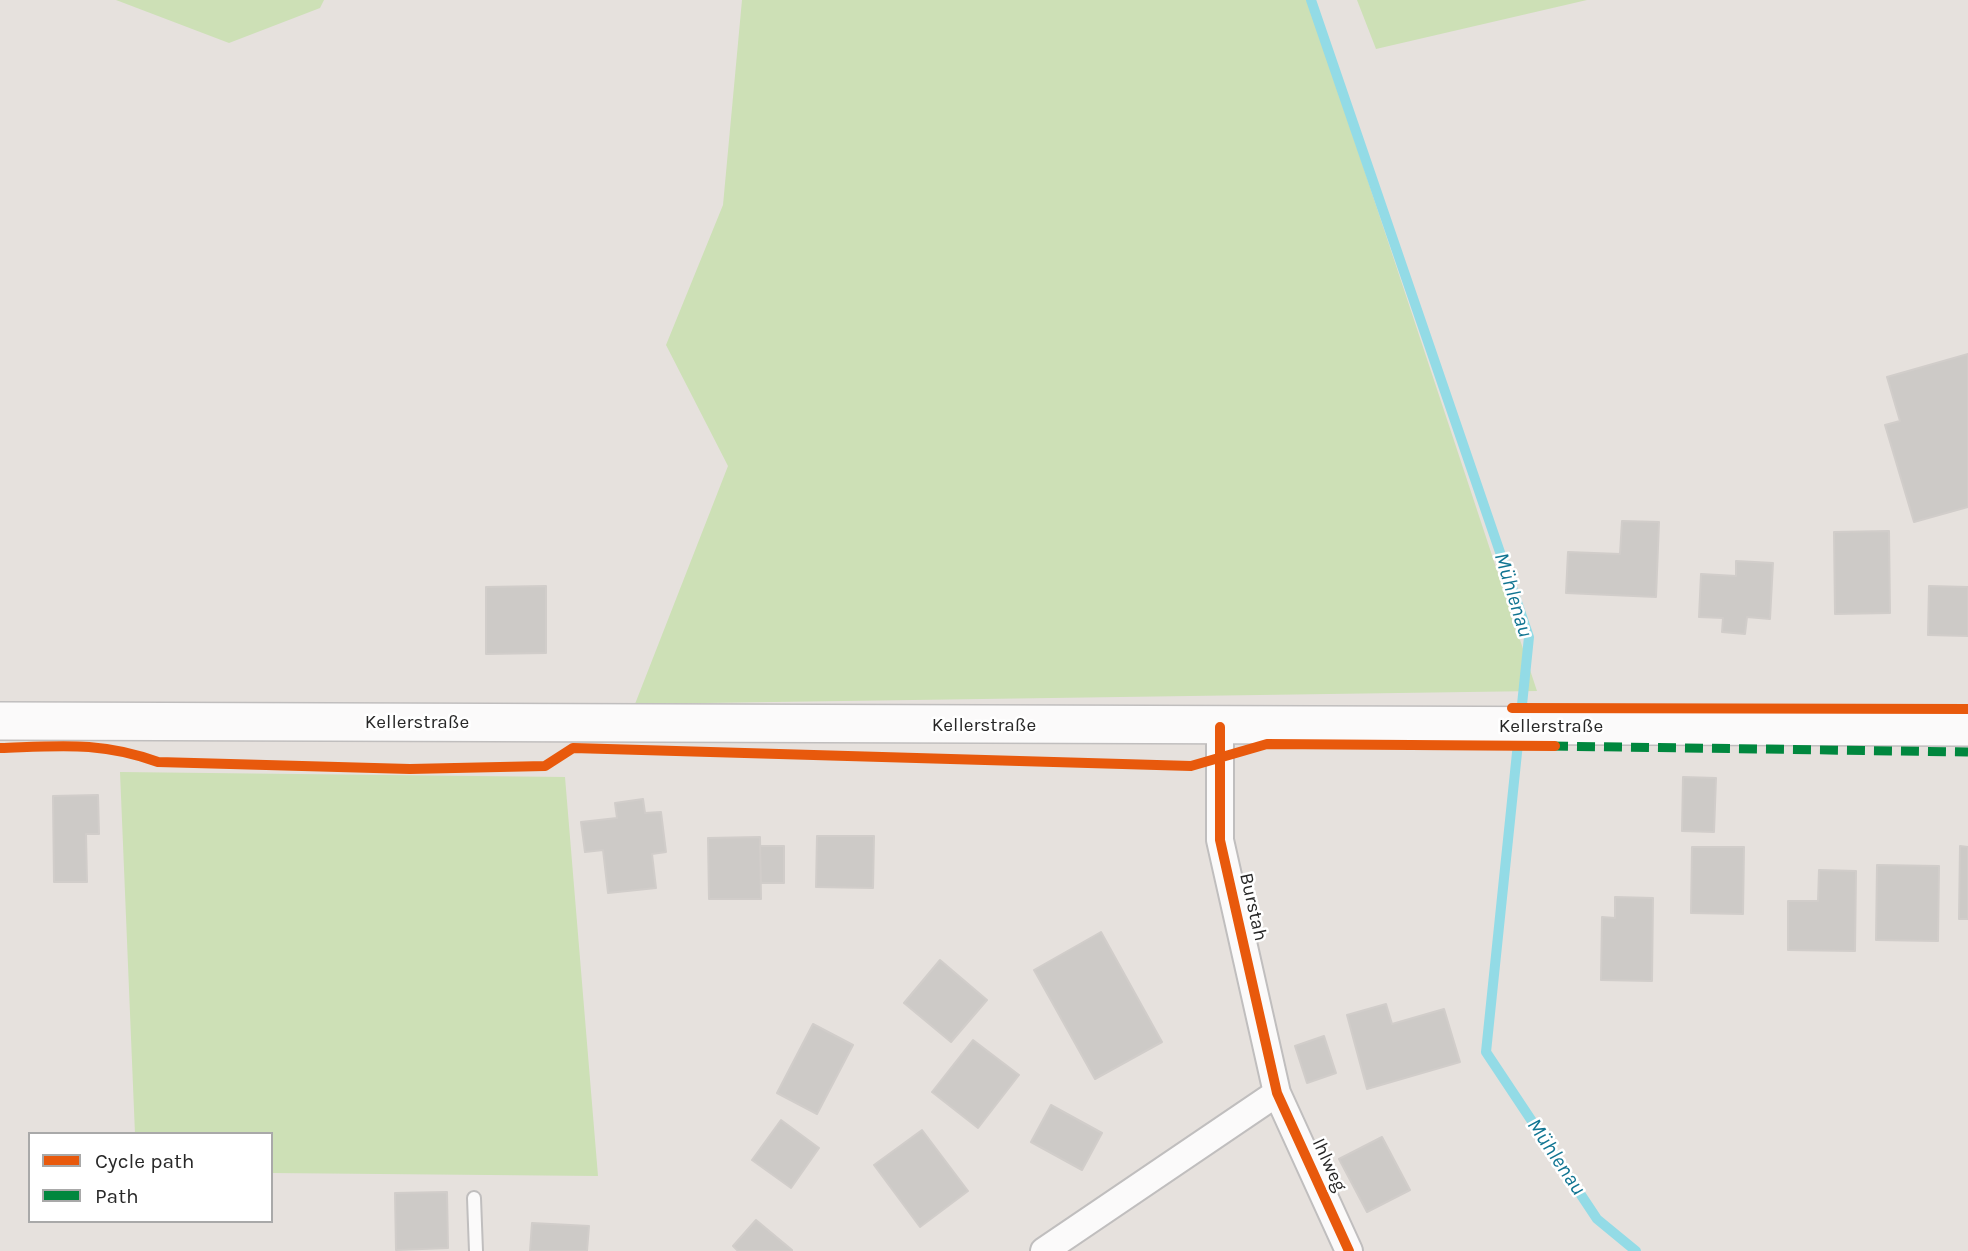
<!DOCTYPE html>
<meta charset="utf-8">
<style>
body{margin:0}
#map{position:relative;width:1968px;height:1251px;overflow:hidden;background:#e6e1dd;font-family:Karla,sans-serif}
canvas{display:block}
.legend{position:absolute;left:28px;top:1132px;width:245px;height:91px;box-sizing:border-box;background:#fff;border:2px solid #a9a9a9;margin:0;padding:9px 12px;list-style:none;font-size:21px;color:#282828}
.legend li{display:flex;align-items:center;gap:14px;height:35px}
.legend b{width:35px;border:2px solid #a9a9a9}
</style>
<div id="map">
<canvas width="1968" height="1251"></canvas>
<ul class="legend">
<li><b style="height:9px;background:#e8590c"></b>Cycle path</li>
<li><b style="height:9px;background:#00873e"></b>Path</li>
</ul>
</div>
<script>
const g = document.querySelector('canvas').getContext('2d');
g.lineJoin = 'round';
function fillPath(path, color) { g.fillStyle = color; g.fill(path, 'evenodd'); }
function stroke(path, color, width, dash) { g.strokeStyle = color; g.lineWidth = width; g.lineCap = dash ? 'butt' : 'round'; g.setLineDash(dash || []); g.stroke(path); }
function drawText(font, color, halo, rows, align = 'center') {
  g.font = font + ' Karla,sans-serif'; g.lineWidth = 5; g.setLineDash([]); g.textBaseline = 'middle'; g.strokeStyle = halo; g.fillStyle = color; for (const [text, x, y, turn = 0] of rows) {
    g.save(); g.translate(x, y); g.rotate((+turn || 0) * Math.PI / 180); g.textAlign = isNaN(turn) ? turn : align; if (halo) g.strokeText(text, 0, 0); g.fillText(text, 0, 0); g.restore();
  }
}
fillPath(new Path2D(`
 M116 0H324L320 8 229 43Z
 M742 0H1308L1537 691 635 704 728 466 666 345 723 205Z
 M1357 0H1587L1376 49Z
 M120 772 565 777 598 1176 271 1173V1134H135Z`), '#cde0b6');
stroke(new Path2D(`
 M1311 0 1529 637 1486 1052 1597 1219 1636 1251`), '#93dbe6', 10);
const building = new Path2D(`
 M1968 354V507L1914 522 1885 425 1900 421 1887 377Z
 M1622 521 1659 522 1656 597 1566 593 1568 552 1620 554Z
 M1889 531 1890 613 1835 614 1834 532Z
 M1736 561 1773 563 1770 619 1747 617 1745 634 1722 632 1723 618 1699 617 1701 574 1736 576Z
 M546 586V653L486 654V587Z
 M1929 586 1968 587V636L1928 635Z
 M1683 777 1716 778 1714 832 1682 831Z
 M98 795 99 834H86L87 882H54L53 796Z
 M643 799 645 813 661 812 666 852 652 854 656 888 608 893 603 850 585 852 581 822 617 818 615 803Z
 M817 836H874L873 888 816 887Z
 M760 837 761 899H709L708 838Z
 M760 846H784V883H761Z
 M1960 846 1968 847V919H1959Z
 M1692 847H1744L1743 914 1691 913Z
 M1877 865 1939 866 1938 941 1876 940Z
 M1819 870 1856 871 1855 951 1788 950V901H1818Z
 M1615 897 1653 898 1652 981 1601 980 1602 917 1615 918Z
 M1101 932 1162 1042 1095 1079 1034 970Z
 M940 960 987 1000 951 1042 904 1003Z
 M1386 1004 1392 1024 1444 1009 1460 1062 1367 1089 1347 1015Z
 M813 1024 853 1045 817 1114 777 1093Z
 M1324 1036 1336 1073 1307 1083 1295 1046Z
 M973 1040 1019 1075 978 1128 932 1092Z
 M1051 1105 1102 1133 1082 1170 1031 1142Z
 M781 1120 819 1148 791 1188 752 1160Z
 M922 1130 968 1191 920 1227 874 1165Z
 M1382 1137 1410 1190 1367 1212 1339 1159Z
 M447 1192 448 1248 396 1250 395 1193Z
 M756 1220 792 1250V1251H738L733 1246Z
 M532 1223 589 1226 587 1251H530Z`);
fillPath(building, '#cdcac7');
stroke(building, '#d1cdca', 2);
const lane = new Path2D(`
 M474 1198 476 1251`);
const street = new Path2D(`
 M1220 727V840L1277 1093 1349 1251
 M1044 1251 1277 1093`);
const secondary = new Path2D(`
 M0 721 1968 727`);
stroke(lane, '#c0bebe', 16);
stroke(street, '#c0bebe', 30);
stroke(secondary, '#c0bebe', 40);
stroke(lane, '#fbfafa', 12);
stroke(street, '#fbfafa', 26);
stroke(secondary, '#fbfafa', 37);
stroke(new Path2D(`
 M1550 746 1968 752`), '#00873e', 9, [18, 9]);
stroke(new Path2D(`
 M1512 708 1968 709
 M1220 727V840L1277 1093 1349 1251
 M0 748C59 746 101 741 158 762L410 769 545 766 573 748 1191 766 1267 744 1555 746`), '#e8590c', 10);
drawText('19px', '#282828', '#fff', [
 ["Kellerstraße",417,723],
 ["Kellerstraße",984,726],
 ["Kellerstraße",1551,727],
 ["Burstah",1253,907,77],
 ["Ihlweg",1329,1165,65]
]);
drawText('italic 21px', '#117592', '#fff', [
 ["Mühlenau",1513,595,73],
 ["Mühlenau",1556,1157,56]
]);
</script>
